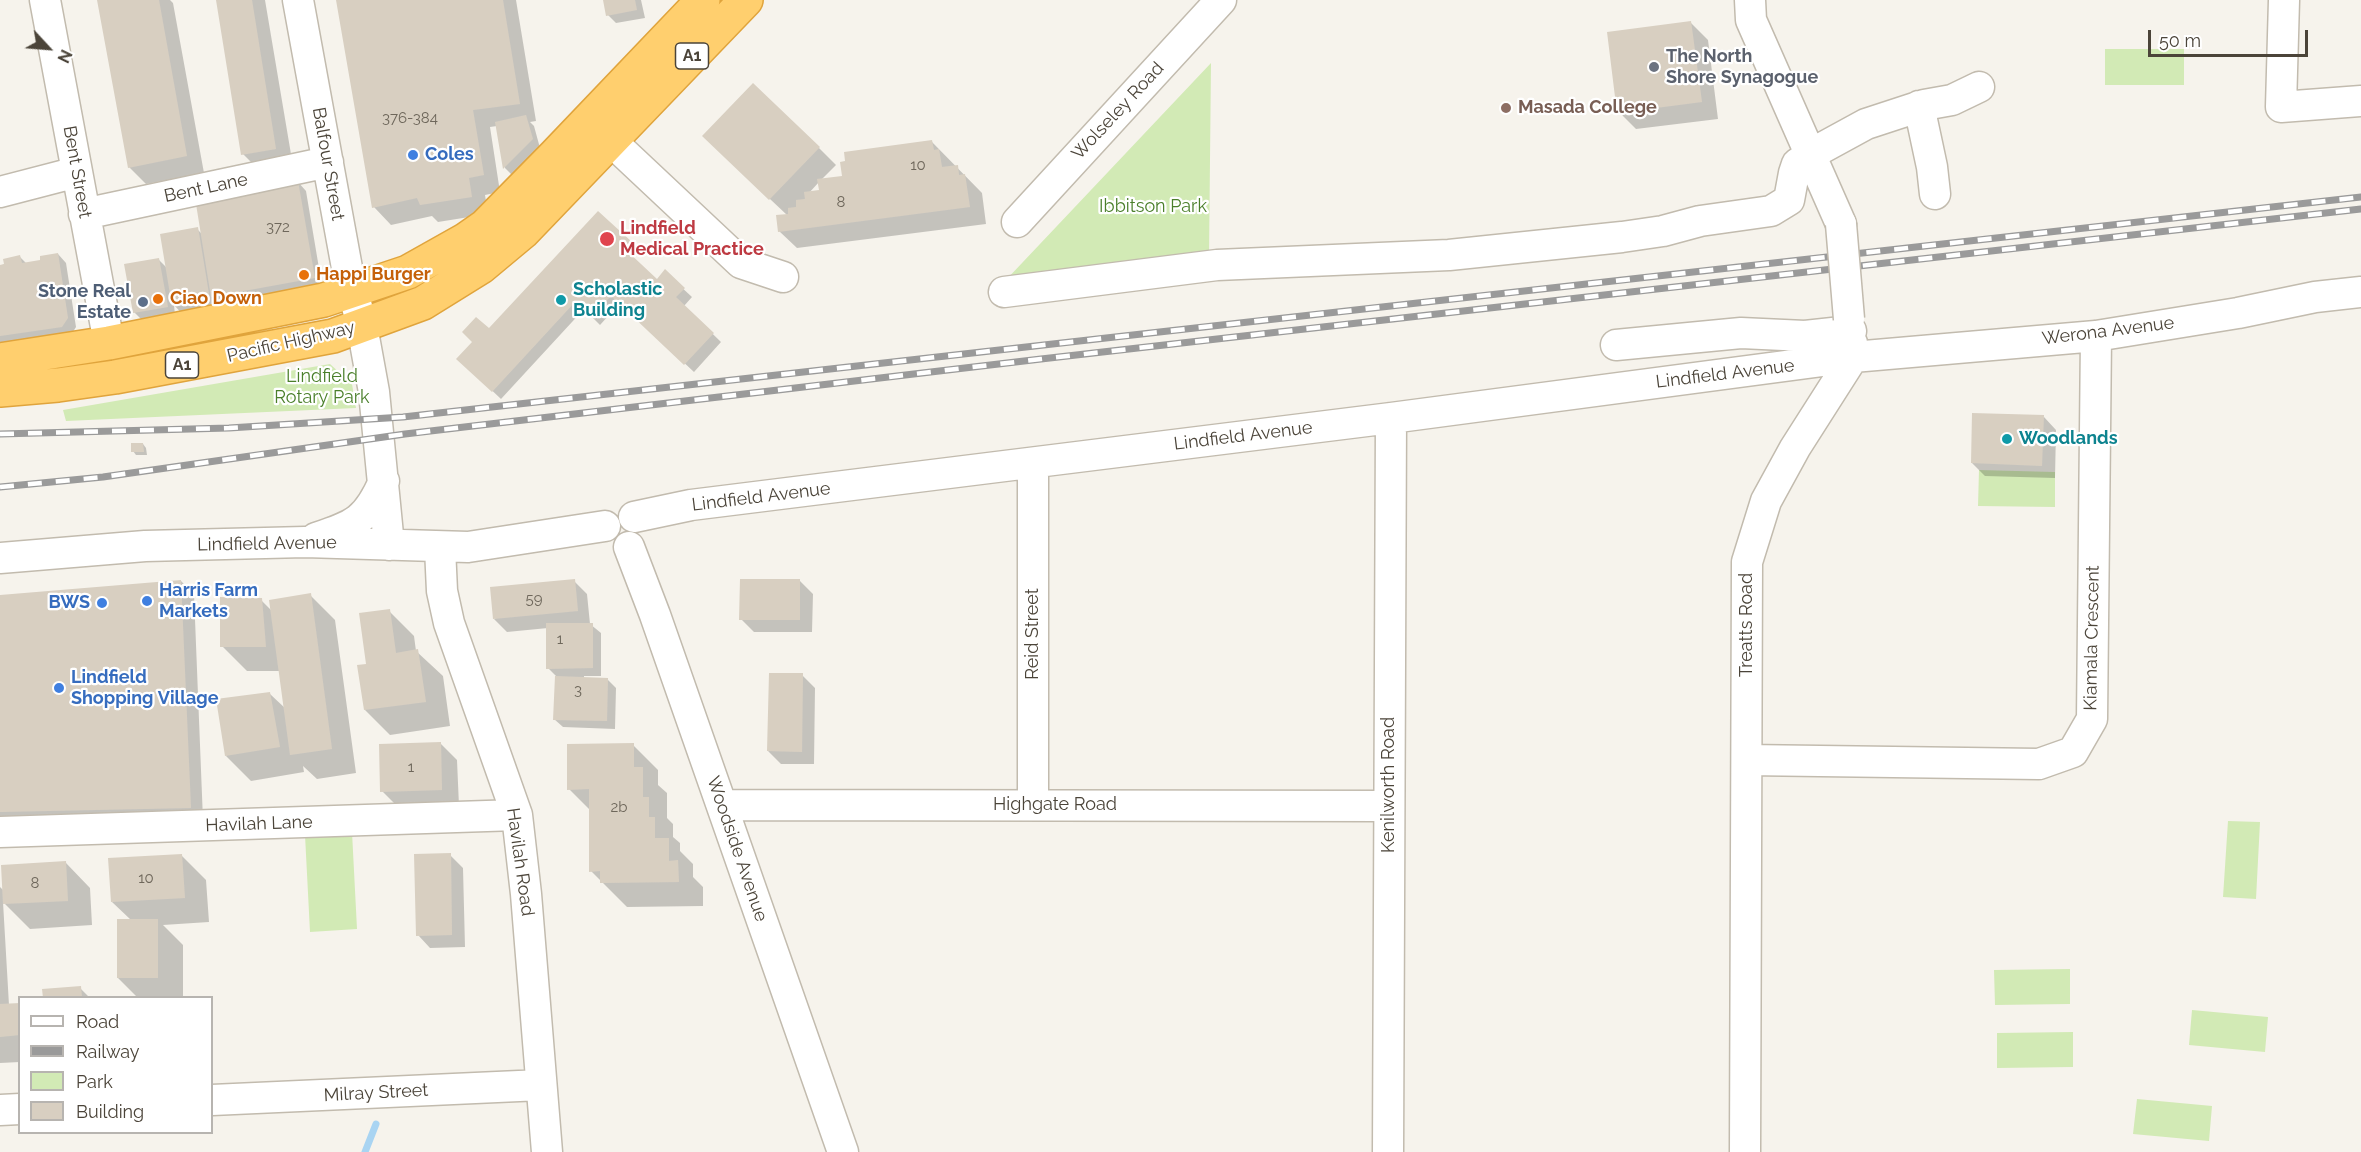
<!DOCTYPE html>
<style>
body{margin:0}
#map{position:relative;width:2361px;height:1152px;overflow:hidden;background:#f6f3ec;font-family:Raleway,sans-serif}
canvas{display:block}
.legend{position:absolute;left:18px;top:996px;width:195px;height:138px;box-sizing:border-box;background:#fff;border:2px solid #b7b4b0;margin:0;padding:8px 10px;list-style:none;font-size:18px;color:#4b4439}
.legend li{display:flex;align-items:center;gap:12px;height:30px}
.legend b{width:30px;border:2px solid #b7b4b0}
.north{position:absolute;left:18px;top:18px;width:60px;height:60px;-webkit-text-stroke:4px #fff;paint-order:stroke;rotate:116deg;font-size:16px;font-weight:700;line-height:24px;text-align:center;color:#4b4439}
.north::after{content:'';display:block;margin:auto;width:21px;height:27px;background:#4b4439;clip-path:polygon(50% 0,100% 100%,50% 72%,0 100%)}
.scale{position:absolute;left:2148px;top:30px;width:160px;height:27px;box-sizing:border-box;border:3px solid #4b4439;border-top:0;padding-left:8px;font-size:18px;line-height:21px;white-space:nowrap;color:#4b4439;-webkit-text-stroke:4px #fff;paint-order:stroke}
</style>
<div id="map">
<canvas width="2361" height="1152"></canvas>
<ul class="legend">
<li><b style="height:8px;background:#fff"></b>Road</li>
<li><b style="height:8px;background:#9a9a9a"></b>Railway</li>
<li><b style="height:16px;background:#d2eab5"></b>Park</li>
<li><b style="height:16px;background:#d8cfc1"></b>Building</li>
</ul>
<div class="north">N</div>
<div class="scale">50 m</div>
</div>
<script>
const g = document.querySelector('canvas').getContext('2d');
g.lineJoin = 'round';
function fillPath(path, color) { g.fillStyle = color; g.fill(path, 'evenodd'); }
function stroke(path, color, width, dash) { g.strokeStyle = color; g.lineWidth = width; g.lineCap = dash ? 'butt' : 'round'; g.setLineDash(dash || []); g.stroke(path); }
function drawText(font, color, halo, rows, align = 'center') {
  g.font = font + ' Raleway,sans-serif'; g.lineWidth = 4.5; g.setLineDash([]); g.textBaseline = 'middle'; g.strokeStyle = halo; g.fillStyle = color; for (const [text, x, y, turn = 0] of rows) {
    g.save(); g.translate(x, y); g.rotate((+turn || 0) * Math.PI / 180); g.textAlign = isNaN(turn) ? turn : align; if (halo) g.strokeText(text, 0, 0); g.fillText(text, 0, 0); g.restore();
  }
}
fillPath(new Path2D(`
 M2105 49H2184V85H2105Z
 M1211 63 1209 257 1005 281Z
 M330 364 352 384 356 408 66 421 63 410Z
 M1979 470 2055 472V507L1978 506Z
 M2228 821 2260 822 2256 899 2223 897Z
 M352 832 357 929 310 932 305 835Z
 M2070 969V1004L1995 1005 1994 970Z
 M2192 1010 2268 1017 2265 1052 2189 1045Z
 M2073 1032V1067L1997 1068V1033Z
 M2137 1099 2212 1106 2209 1141 2133 1134Z`), '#d2eab5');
fillPath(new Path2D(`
 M99 0H170L173 3 204 173 146 184 129 167Z
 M217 0H265L293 166 260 171 243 154Z
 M337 0H516L536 121 530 122 534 126 540 148 513 176 505 168 497 126 490 127 500 192 485 195 488 214 438 222 432 216 391 225 374 207Z
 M605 0H641L645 18 616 23 608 15Z
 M1691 23 1708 40 1718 119 1636 129 1619 112Z
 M932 142 982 193 986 224 797 248 779 231 787 215 721 153 819 148 836 165 821 180 843 177ZM819 182 820 191 809 193Z
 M298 182 306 191 322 286 186 318 174 305 175 315 143 321 134 312 159 260 167 268 197 229 202 234Z
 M598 213 639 252 633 258 657 281 665 272 692 297 684 306 721 342 694 372 620 303 600 325 584 309 501 399 467 367 489 330Z
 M58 254 66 263 76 327 71 335 0 348V266L20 257 26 263 40 261Z
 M2044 417 2056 430 2055 478 1985 476 1972 463Z
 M143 444 146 448 147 455H136L133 451Z
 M181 581 194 594 203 820 0 824V597Z
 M574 581 587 594 590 624 601 633V676H584V679L608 680 616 688 615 729 563 727 554 719 556 676 548 668V628L507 632 494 619Z
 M800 581 813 594 812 632H754L741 619Z
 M310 595 335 620 356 773 317 779 303 766 304 772 251 781 226 756 270 694 286 709 280 671H247L222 646 261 600 272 611Z
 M389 611 414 636 416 651 443 676 450 726 390 735 365 710Z
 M802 675 815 688 814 764H781L768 751Z
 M440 743 457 760 459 806 399 808 382 791Z
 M633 745 658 770V785L667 793V818L673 824V837L680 843V851L693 864V877L703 887V906L627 907 591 871 590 810 569 789Z
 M181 855 206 880 209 922 163 925 183 945V997L185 998H138L118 978 131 920 112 902Z
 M450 855 463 868 465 947 430 948 418 935Z
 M66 863 90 888 92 925 30 929 3 902 9 1005H20V1062L0 1063V887L4 891Z
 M80 988 90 998H44Z`), '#0003');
stroke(new Path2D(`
 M365 1152 376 1124`), '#a9d4f2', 7);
fillPath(new Path2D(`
 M97 0H159L187 156 128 168Z
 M216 0H252L276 149 241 155Z
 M336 0H503L520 104 473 110 484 175 469 178 472 197 420 205 417 198 372 208Z
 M603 0H635L637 10 606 16Z
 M1691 21 1702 102 1617 113 1607 32Z
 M753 83 820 147 769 200 702 136Z
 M526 115 533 139 503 169 495 122Z
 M932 140 934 150 939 149 942 167 958 165 959 175 965 174 970 207 778 232 776 215 788 214V208L796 207V200L805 199 804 192 819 190 817 179 842 176 840 162 845 161 844 152Z
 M298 181 315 278 211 297 196 204Z
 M598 211 632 242 625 249 657 279 665 269 685 288 676 297 714 333 684 365 611 296 591 317 575 302 492 392 456 359 472 342 462 332 476 317 489 328Z
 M198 227 210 300 172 306 160 234Z
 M58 253 68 318 62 327 0 336V265L4 264 3 259 20 255 22 263 40 260V256Z
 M159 258 168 307 133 313 124 264Z
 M1972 413 2044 415 2042 466 1971 463Z
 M131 443H143L144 452H131Z
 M575 579 578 611 493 619 490 587Z
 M740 579H800V620H739Z
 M181 580 191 808 0 812V595Z
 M311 593 332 749 290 755 269 600Z
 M220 597 262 598 266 647H220Z
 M390 609 396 653 418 649 426 702 364 710 357 665 366 664 359 613Z
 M546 623H593V668L546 669Z
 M769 673H803L802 752 767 751Z
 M555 676 608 678 607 721 553 720Z
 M270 692 280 747 225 756 216 699Z
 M441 742 442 790 380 792 379 744Z
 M634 743V767H643V797H649V817H655V838H669V861L678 860 679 882 600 883V871L589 872V789L567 790V744Z
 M451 853 452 935 416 936 414 854Z
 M182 854 185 898 111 902 108 858Z
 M66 861 68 901 3 904 1 865Z
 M117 919H158V978H117Z
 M81 986 82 998H43L42 989Z
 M20 1003V1035L0 1037V1004Z`), '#d8cfc1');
const minor = new Path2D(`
 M45 0 109 343
 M298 0 347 268 362 326 374 392 389 545
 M1750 0 1751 20 1841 224
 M2284 0 2281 107 2361 101
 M1919 106 1932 167 1935 194
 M610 140 741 263 783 277
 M0 192 77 172
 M84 214 328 162
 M1017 222 1221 0
 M1004 292 1217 265 1449 255 1622 237 1663 231 1700 221 1771 211 1789 200 1794 173 1797 164 1811 154 1866 124 1924 105 1952 100 1979 87
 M1616 345 1741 333 1805 336 1851 331
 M1033 463V805
 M634 517 691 505 1391 418 1853 357 2096 336 2238 313 2315 297 2361 292
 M316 538C355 525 367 520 384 481
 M629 547 655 615 843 1152
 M440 548 442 591 449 623 517 815 526 894 547 1152
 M0 558 145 546 305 542 468 547 605 526
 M1747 760 2039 764 2073 752 2092 719 2096 336
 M722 805 1389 806
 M0 832 517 815
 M212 1100 541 1085
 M0 1110 20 1109
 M1388 1152 1391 418
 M1745 1152 1747 562 1766 501 1795 448 1853 357 1852 343`);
const highway = new Path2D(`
 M0 360 109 343 324 300 408 272 465 240 485 226 555 155 703 0
 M0 390 58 385 115 377 333 336 423 303 481 267 523 232 746 0`);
stroke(minor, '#c2bbae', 33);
stroke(highway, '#e0a43c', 36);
stroke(minor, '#fff', 30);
stroke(highway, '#ffcf6e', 33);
const rail = new Path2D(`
 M0 434 229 428 403 417 2361 197
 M0 487 103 477 405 434 1041 359 2361 209`);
stroke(rail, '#9a9a9a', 7);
stroke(rail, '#fff', 4.5, [14]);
const minorBridge = new Path2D(`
 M1841 224 1849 319`);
stroke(minorBridge, '#c2bbae', 33, []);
stroke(minorBridge, '#fff', 30);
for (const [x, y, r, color] of [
 [1654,67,6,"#6b7280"],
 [1506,108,6,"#8d6e63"],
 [413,155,6,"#3f7fe0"],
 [607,239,8,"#e0444e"],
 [304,275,6,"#e8710a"],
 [158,299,6,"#e8710a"],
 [561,300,6,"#0f9aa8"],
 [143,302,6,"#5c6f8a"],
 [2007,439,6,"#0f9aa8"],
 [147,601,6,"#3f7fe0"],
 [102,603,6,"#3f7fe0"],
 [59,688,6,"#3f7fe0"]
]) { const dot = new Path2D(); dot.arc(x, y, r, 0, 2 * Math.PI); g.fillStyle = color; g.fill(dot); stroke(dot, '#fff', 2); }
drawText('15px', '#6e675b', null, [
 ["376-384",410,118],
 ["10",918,165],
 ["8",841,202],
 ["372",278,227],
 ["59",534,599],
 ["1",560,639],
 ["3",578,690],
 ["1",411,767],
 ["2b",619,807],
 ["10",146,878],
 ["8",35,883]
]);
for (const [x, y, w] of [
 [692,56,33],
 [182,365,33]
]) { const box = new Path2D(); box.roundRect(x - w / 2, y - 13, w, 26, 4.5); g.fillStyle = '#fff'; g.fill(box); stroke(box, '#4b4439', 1.5); }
drawText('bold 16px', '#4b4439', null, [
 ["A1",692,56],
 ["A1",182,365]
]);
drawText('bold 18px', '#5b616d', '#fff', [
 ["The North",1666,57],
 ["Shore Synagogue",1666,78]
], 'left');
drawText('bold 18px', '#785e54', '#fff', [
 ["Masada College",1518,108]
], 'left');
drawText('18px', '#4b4439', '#fff', [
 ["Wolseley Road",1118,111,-47],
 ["Balfour Street",328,164,80],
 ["Bent Street",77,172,80],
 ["Bent Lane",206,188,-12],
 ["Werona Avenue",2108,331,-7],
 ["Pacific Highway",291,342,-13],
 ["Lindfield Avenue",1725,374,-7],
 ["Lindfield Avenue",1243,436,-7],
 ["Lindfield Avenue",761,497,-7],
 ["Lindfield Avenue",267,544,-1],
 ["Treatts Road",1747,625,-90],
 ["Reid Street",1033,634,-90],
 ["Kiamala Crescent",2092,638,-89],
 ["Kenilworth Road",1389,785,-90],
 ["Highgate Road",1055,805],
 ["Havilah Lane",259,824,-2],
 ["Woodside Avenue",737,849,71],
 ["Havilah Road",520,862,82],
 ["Milray Street",376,1093,-3]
]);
drawText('bold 18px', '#366cbe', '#fff', [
 ["Coles",425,155],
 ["Harris Farm",159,591],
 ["Markets",159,612],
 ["BWS",90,603,"right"],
 ["Lindfield",71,678],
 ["Shopping Village",71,699]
], 'left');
drawText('18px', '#4a7f2a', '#fff', [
 ["Ibbitson Park",1153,207],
 ["Lindfield",322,377],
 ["Rotary Park",322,398]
]);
drawText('bold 18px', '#be3a42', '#fff', [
 ["Lindfield",620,229],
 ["Medical Practice",620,250]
], 'left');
drawText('bold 18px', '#c56008', '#fff', [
 ["Happi Burger",316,275],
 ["Ciao Down",170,299]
], 'left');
drawText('bold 18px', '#0d838f', '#fff', [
 ["Scholastic",573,290],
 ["Building",573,311],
 ["Woodlands",2019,439]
], 'left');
drawText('bold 18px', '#4e5e75', '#fff', [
 ["Stone Real",131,292],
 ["Estate",131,313]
], 'right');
</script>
